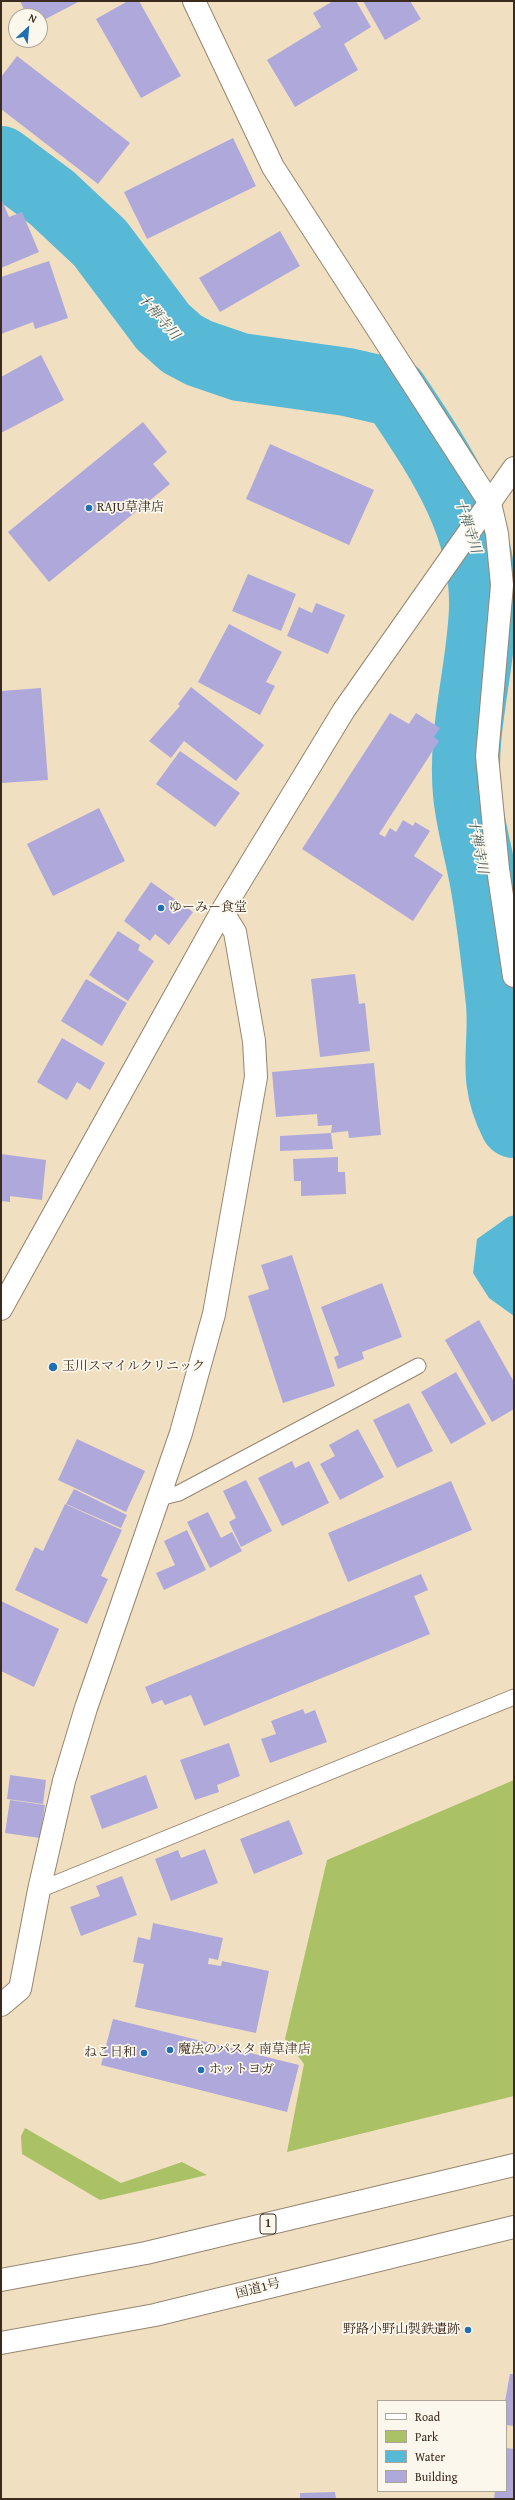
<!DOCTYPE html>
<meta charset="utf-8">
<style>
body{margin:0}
#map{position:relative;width:515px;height:2500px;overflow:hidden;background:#f0e0c1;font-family:"Gentium Book Plus",serif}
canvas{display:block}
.frame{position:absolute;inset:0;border:2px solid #3b2a1e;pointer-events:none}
.legend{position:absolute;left:377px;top:2400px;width:130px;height:92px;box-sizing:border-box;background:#fbf7ec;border:1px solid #aea59a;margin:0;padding:5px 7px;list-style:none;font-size:12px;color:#3b2a1e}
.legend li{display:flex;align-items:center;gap:8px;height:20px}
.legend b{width:20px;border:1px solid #aea59a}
.north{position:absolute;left:8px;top:8px;width:40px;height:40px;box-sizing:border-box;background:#fbf7ec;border:1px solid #aea59a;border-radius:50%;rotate:26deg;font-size:11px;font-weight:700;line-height:16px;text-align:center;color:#3b2a1e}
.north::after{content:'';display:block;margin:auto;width:14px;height:18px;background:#1f6fb2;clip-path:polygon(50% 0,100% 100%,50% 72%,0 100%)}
</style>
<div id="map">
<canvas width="515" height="2500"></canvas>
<div class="frame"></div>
<ul class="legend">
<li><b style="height:5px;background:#fff"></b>Road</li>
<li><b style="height:11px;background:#aac166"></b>Park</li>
<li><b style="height:11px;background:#57b9d6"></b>Water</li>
<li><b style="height:11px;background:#afa8db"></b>Building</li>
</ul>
<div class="north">N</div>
</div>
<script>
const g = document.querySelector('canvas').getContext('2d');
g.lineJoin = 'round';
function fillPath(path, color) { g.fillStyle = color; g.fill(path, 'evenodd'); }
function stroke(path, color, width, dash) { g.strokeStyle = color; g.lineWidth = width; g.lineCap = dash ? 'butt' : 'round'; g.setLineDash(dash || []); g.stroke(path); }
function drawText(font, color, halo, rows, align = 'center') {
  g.font = font + ' "Gentium Book Plus","Noto Serif JP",serif'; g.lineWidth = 3.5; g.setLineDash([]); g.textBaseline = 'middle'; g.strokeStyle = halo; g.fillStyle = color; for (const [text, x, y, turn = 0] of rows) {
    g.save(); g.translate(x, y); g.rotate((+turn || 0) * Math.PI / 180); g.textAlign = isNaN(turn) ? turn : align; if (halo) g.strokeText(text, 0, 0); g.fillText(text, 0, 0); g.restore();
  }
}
fillPath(new Path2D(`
 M514 1780V2096L287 2152 304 2064 285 2039 327 1860Z
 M25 2128 121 2183 182 2162 207 2175 100 2200 22 2154 21 2136Z`), '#aac166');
fillPath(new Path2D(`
 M514 1215V1316L489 1298 473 1273 477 1239 508 1217Z`), '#57b9d6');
stroke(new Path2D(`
 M1 160 52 198 100 243 163 327 182 344 199 353 240 367 347 382 395 393C439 459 485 524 483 608 481 670 461 731 467 794 470 825 480 857 485 888 491 923 495 958 499 994 506 1044 488 1074 514 1124`), '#57b9d6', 68);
fillPath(new Path2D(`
 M20 1H80L40 22V16H27Z
 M128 1H139L181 76 141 98 96 19Z
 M333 1H356L371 27 344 44 358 70 295 107 267 60 321 27 313 13Z
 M363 1H410L421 19 385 40Z
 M17 56 130 143 98 184 1 109V77Z
 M233 138 256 186 147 239 124 192Z
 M1 198 9 217 22 212 39 252 1 268Z
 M280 231 300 266 220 312 199 278Z
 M49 261 68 318 35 329 33 322 1 334V277Z
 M41 355 64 400 1 433V377Z
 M143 422 167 452 153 464 170 484 49 582 8 532Z
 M270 444 374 490 349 545 246 499Z
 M248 574 296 594 281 631 232 611Z
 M316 603 345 615 328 654 287 636 299 607 312 613Z
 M229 624 282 652 266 682 275 686 260 715 198 682Z
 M191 687 264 745 236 781 184 741 171 758 149 741 180 706 178 704Z
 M41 688 48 780 1 783V691Z
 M390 713 409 724 416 713 440 728 434 737 439 741 379 834 385 837 390 828 396 832 403 820 413 826 415 822 430 831 414 856 443 875 413 921 302 849Z
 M180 751 240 793 215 827 156 784Z
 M99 808 125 861 53 896 27 844Z
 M151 882 193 912 169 945 155 934 150 941 124 921Z
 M118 931 140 945 138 950 154 961 128 1001 89 975Z
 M355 974 359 1004 365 1003 370 1051 320 1057 311 979Z
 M86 979 127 1003 102 1046 61 1021Z
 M62 1038 105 1063 90 1090 77 1082 67 1100 37 1082Z
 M374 1063 381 1135 349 1138 348 1131 331 1133 332 1125 318 1126 317 1114 276 1117 272 1072Z
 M331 1133 333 1149 280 1151V1136Z
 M1 1154 46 1160 42 1200 10 1196V1202L1 1201Z
 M338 1157V1172H345L346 1194 301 1196V1181H294L293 1159Z
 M292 1255 335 1386 283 1403 248 1296 269 1289 261 1265Z
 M382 1283 402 1337 362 1352 364 1359 338 1369 334 1357 339 1355 321 1307Z
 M479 1320 514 1382V1409L492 1422 445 1340Z
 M456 1372 486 1424 451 1444 421 1392Z
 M409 1403 433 1451 397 1468 373 1420Z
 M358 1429 384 1477 340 1500 320 1464 335 1456 329 1445Z
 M77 1439 145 1471 126 1512 58 1480Z
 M292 1461 295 1468 309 1461 329 1503 282 1526 258 1478Z
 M246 1480 272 1531 241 1547 229 1522 236 1518 223 1491Z
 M451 1481 472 1530 348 1582 328 1533Z
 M74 1489 127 1515 121 1528 66 1504Z
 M65 1504 122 1530 101 1576 108 1579 87 1624 15 1590 35 1547 43 1551Z
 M208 1512 221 1538 232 1532 242 1551 210 1568 187 1522Z
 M187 1530 206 1570 164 1590 156 1573 175 1565 164 1541Z
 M421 1574 428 1590 414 1596 430 1634 204 1726 191 1695 165 1705 162 1700 152 1704 145 1687Z
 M1 1601 59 1629 34 1687 1 1671Z
 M303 1709 305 1714 315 1710 327 1742 270 1763 261 1739 276 1734 271 1721Z
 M229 1743 240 1776 217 1785 219 1792 195 1800 180 1760Z
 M10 1775 46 1780 43 1804 7 1799Z
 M146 1775 158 1808 102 1829 90 1796Z
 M10 1800 45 1805 40 1838 5 1833Z
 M289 1820 303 1854 254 1874 240 1839Z
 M205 1849 218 1883 171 1901 155 1859 178 1850 181 1858Z
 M122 1876 137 1915 81 1936 70 1907 100 1896 96 1886Z
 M153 1923 223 1938 218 1960 209 1958 208 1964 221 1966 222 1961 269 1971 256 2033 135 2007 144 1964 133 1962 138 1937 150 1940Z
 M113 2019 299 2065 287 2112 101 2065Z
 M510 2374H514V2426L506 2425 505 2401Z
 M506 2448 514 2449V2499H494L495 2491H506Z
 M335 2492 336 2499H300V2493Z`), '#afa8db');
const lane = new Path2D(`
 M159 1498 179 1493 418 1366
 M39 1890 514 1697`);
const street = new Path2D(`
 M194 1 273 167 490 503 497 534 502 585 487 756 498 869 514 976
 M1 1309 222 911 344 710 514 468
 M1 2005 20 1989 39 1890 64 1781 86 1708 181 1433 214 1314 256 1077 254 1041 235 932 222 911`);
const highway = new Path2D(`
 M1 2280 146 2253 514 2165
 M1 2343 155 2315 514 2227`);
stroke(lane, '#968570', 17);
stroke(street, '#968570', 24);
stroke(highway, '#968570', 24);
stroke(lane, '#fff', 15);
stroke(street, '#fff', 22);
stroke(highway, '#fff', 22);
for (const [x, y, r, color] of [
 [89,508,4,"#1f6fb2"],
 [161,908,4,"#1f6fb2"],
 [53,1367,5,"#1f6fb2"],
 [170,2050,4,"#1f6fb2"],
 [144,2053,4,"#1f6fb2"],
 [201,2070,4,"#1f6fb2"],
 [468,2330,4,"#1f6fb2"]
]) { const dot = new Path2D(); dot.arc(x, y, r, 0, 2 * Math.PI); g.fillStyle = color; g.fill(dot); stroke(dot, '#fbf7ec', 1.5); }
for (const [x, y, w] of [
 [268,2224,16]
]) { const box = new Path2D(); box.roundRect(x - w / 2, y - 10, w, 20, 3); g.fillStyle = '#fbf7ec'; g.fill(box); stroke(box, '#3b2a1e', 1); }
drawText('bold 12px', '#3b2a1e', null, [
 ["1",268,2224]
]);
drawText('13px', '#3b2a1e', '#fbf7ec', [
 ["RAJU草津店",97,508],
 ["ゆーみー食堂",169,908],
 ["玉川スマイルクリニック",62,1367],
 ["魔法のパスタ 南草津店",178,2050],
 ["ねこ日和",136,2053,"right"],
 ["ホットヨガ",209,2070],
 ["野路小野山製鉄遺跡",460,2330,"right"]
], 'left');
drawText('13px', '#3b2a1e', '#fbf7ec', [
 ["国道1号",258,2289,-14]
]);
drawText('italic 14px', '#455c5e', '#fbf7ec', [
 ["十禅寺川",158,317,49],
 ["十禅寺川",467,526,72],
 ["十禅寺川",477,846,79]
]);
</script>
